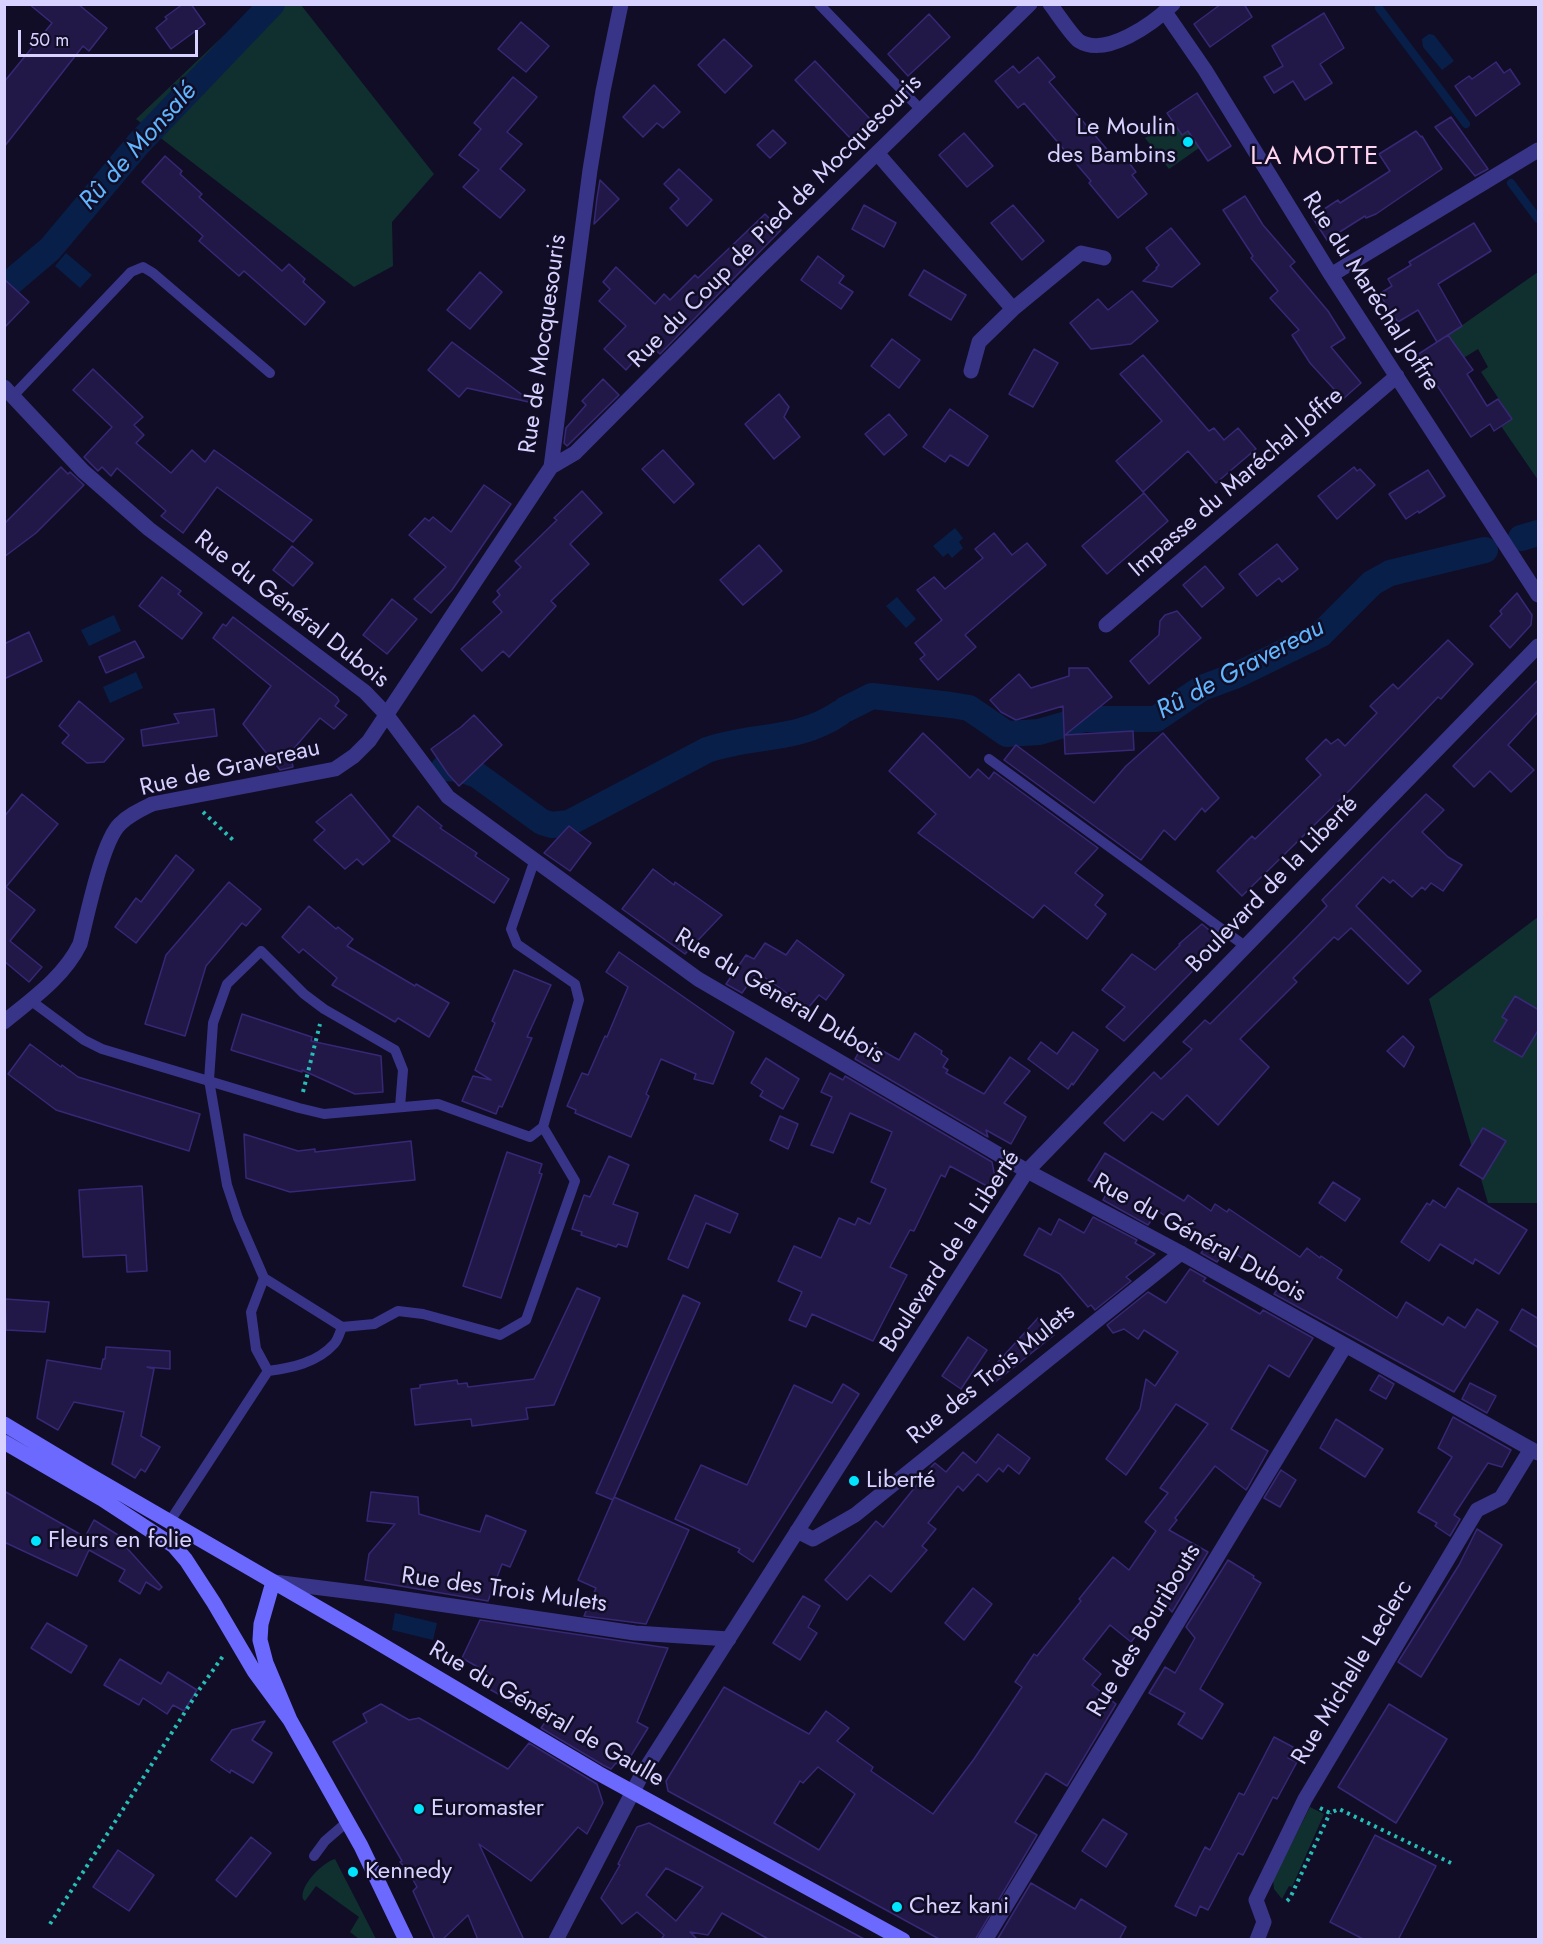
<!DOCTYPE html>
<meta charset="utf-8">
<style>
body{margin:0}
#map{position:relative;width:1543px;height:1944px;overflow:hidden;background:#110d26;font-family:Jost,sans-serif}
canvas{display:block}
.frame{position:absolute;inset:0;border:6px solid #d7d2ff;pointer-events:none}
.scale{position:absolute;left:18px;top:30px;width:180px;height:27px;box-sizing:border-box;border:3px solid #d7d2ff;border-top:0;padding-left:8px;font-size:18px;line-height:21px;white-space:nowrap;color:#d7d2ff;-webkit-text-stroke:4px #110d26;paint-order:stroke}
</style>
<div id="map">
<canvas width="1543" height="1944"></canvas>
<div class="frame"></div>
<div class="scale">50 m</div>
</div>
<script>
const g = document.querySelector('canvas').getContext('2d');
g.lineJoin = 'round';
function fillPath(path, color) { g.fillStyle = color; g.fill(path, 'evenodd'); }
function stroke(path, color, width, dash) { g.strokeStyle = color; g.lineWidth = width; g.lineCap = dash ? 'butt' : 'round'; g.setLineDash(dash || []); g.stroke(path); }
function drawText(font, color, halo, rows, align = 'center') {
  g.font = font + ' Jost,sans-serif'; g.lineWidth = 5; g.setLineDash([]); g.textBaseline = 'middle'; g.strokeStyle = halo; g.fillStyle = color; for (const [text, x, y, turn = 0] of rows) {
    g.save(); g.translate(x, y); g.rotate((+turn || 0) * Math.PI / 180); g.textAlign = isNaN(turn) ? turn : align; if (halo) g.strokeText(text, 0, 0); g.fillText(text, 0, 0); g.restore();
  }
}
fillPath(new Path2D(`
 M257 4 301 5 434 174 392 222 393 266 354 287 136 119Z
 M1172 120 1182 135 1188 131 1199 148 1169 169 1145 138Z
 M1538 272V480L1501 426 1512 419 1481 372 1488 367 1478 349 1457 362 1441 340Z
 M1538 917V1203H1488L1429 999Z
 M1310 1807 1324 1814 1292 1887 1289 1886 1282 1899 1274 1889 1273 1880Z
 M335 1859 376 1939H359L350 1932 359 1917 316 1886 305 1901 303 1899C299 1886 323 1862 335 1859Z`), '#10302f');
fillPath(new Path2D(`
 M1429 34 1434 35 1454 61 1442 70 1423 47 1422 39Z
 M66 253 92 275 80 288 55 266Z
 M955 528 963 538 959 542 963 548 952 558 948 553 943 557 933 546Z
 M897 597 916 619 906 628 886 606Z
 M114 615 121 631 89 646 81 630Z
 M136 672 143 688 110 703 103 687Z
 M395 1613 437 1623 433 1640 392 1630Z`), '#082049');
stroke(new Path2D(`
 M1379 8 1466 124
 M1511 183 1538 219`), '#082049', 8);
stroke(new Path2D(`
 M4 288 50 249 139 143 272 4
 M1521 538 1538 533
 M846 709 872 696 951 705 969 708 1007 734 1039 732 1084 719H1156L1202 688 1237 675 1321 634 1372 583 1390 573 1485 550
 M444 768 460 769 477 775 542 822 552 825 569 823 707 750C752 734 798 742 840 713`), '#082049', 26);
const building = new Path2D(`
 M29 4H78L107 28 89 51 83 46 4 147V82L52 23Z
 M183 4H191L205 24 171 49 156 28 167 19 165 17Z
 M1221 4H1244L1252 17 1210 47 1194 24Z
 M1324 13 1344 48 1320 64 1332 83 1305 100 1293 81 1274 93 1264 77 1283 66 1272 46Z
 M929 14 950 37 908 76 888 54Z
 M521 22 549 46 526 72 498 49Z
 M724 39 752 66 725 93 698 65Z
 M1038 57 1055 77 1049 82 1117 161 1123 155 1136 172 1132 175 1147 194 1118 218 1089 183 1091 181 1024 103 1018 108 995 81 1013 66 1019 73Z
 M815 61 871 120 851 139 795 80Z
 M1496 62 1504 73 1510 69 1520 84 1476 116 1455 86 1469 76 1472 79Z
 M513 77 537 97 507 132 522 144 500 169 525 190 500 218 463 187 479 170 459 155 481 129 474 123Z
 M654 85 680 112 663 128 657 123 643 137 623 117Z
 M1197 93 1231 146 1208 161 1188 131 1182 135 1167 113Z
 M1451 117 1488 169 1475 176 1435 127Z
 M773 130 786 143 770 158 757 145Z
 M1416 131 1421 137 1422 136 1442 169 1376 214 1366 218 1365 216 1327 240 1312 217 1338 200 1340 203 1390 171 1379 154Z
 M964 133 993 166 967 187 939 155Z
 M165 156 182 171 180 174 202 194 199 197 282 271 289 264 305 279 303 282 325 302 305 325 244 271 239 276 199 241 203 236 142 182Z
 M679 169 712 200 687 226 670 208 679 199 664 184Z
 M600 180 619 199 594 224 597 198Z
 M1245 196 1263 225 1295 262 1290 266 1328 311 1345 338 1331 347 1361 383 1343 399 1310 363 1292 335 1299 330 1270 298 1278 291 1251 258 1253 256 1223 210Z
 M864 205 896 223 884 247 852 229Z
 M1013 205 1044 241 1022 260 991 223Z
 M765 214 781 230 660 354 649 344 626 370 604 349 626 326 599 301 610 289 603 282 616 267 655 304 664 294 670 300 695 275 698 278Z
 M1474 223 1491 251 1438 284 1462 326 1437 342 1418 310 1398 322 1379 294 1392 286 1388 279 1411 265 1409 262Z
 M1171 228 1200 264 1172 287 1143 281 1157 269 1156 268 1159 265 1146 248Z
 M818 256 844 276 839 283 853 292 841 309 801 280Z
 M924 270 966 295 951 320 909 295Z
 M480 272 502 292 470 329 447 310Z
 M4 279 29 302 4 328Z
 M1132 291 1158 321 1131 344 1091 349 1070 323 1098 299 1108 310Z
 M1448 335 1473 370 1467 374 1487 406 1498 399 1512 419 1494 431 1490 424 1471 437 1417 355Z
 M892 339 920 360 899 388 871 366Z
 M452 342 533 403 467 388 459 397 428 370Z
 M1034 349 1058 363 1033 407 1009 394Z
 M1143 355 1209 431 1214 428 1224 440 1238 428 1256 449 1216 483 1188 451 1143 492 1116 461 1162 421 1120 374Z
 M93 369 143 417 134 425 144 435 136 443 171 473 192 450 205 462 214 450 312 520 293 542 217 487 183 533 161 516 166 511 117 468 111 476 102 467 98 471 84 457 112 427 73 390Z
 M603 379 619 395 567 446 564 443 566 428 586 405 582 401Z
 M779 394 789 407 784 417 800 437 774 459 745 424Z
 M950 409 988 436 968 466 950 455 945 462 923 447Z
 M889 414 907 435 884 455 865 434Z
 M663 450 694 484 674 503 642 469Z
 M61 467 68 474 70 472 84 485 36 533 4 557V524Z
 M1354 467 1357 471 1360 469 1375 485 1337 519 1318 496Z
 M1428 470 1445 496 1419 513 1418 511 1406 519 1389 494Z
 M484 485 511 504 452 590 431 613 414 599 446 567 409 535 425 518 429 521 433 517 451 532Z
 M582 491 602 513 570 544 589 564 551 601 556 606 509 657 503 651 482 671 461 649 502 612 493 602 500 595 497 591 521 567 515 561 557 520 554 518Z
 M1144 493 1168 521 1107 574 1082 546Z
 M994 533 1012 555 1027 543 1046 565 965 635 976 647 938 680 920 659 925 655 915 643 942 620 917 590 934 577 945 589 983 558 975 549Z
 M1277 544 1298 569 1282 582 1279 578 1257 596 1239 574Z
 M759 545 782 571 743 605 720 580Z
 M292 546 313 563 293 586 273 570Z
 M1205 566 1224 588 1202 607 1183 585Z
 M162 577 181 591 178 594 202 613 182 639 139 606Z
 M1517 593 1532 615 1531 625 1510 648 1490 626 1502 614 1500 611Z
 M392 599 417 619 387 654 363 635Z
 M1177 611 1201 638 1149 684 1130 661 1159 635 1160 621 1165 615Z
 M233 617 337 697 339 701 335 706 347 715 334 729 320 718 290 753 293 767 280 770 243 724 271 686 213 638 223 624 226 626Z
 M29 632 42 661 4 679V644Z
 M1448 640 1473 664 1441 699 1438 697 1351 789 1242 896 1217 871 1252 836 1255 839 1321 775 1306 759 1326 739 1331 744 1338 739 1345 746 1377 713 1370 706 1393 684 1398 689Z
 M135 641 144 657 106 673 99 657Z
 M1069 668H1088L1112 697 1065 735 1133 731 1134 750 1065 754 1063 706 1016 720 1001 712 990 700 1019 674 1031 688 1069 676Z
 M1539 679V711L1508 745 1534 770 1511 792 1490 771 1474 787 1453 766Z
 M79 701 124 739 104 762 87 763 62 743 69 735 59 726Z
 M214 709 217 736 143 746 141 730 179 723 174 714Z
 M474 715 502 745 459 786 448 774 431 749 461 727Z
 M923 733 970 778 978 769 989 779 994 772 1098 848 1075 873 1103 895 1095 905 1106 914 1087 939 1044 905 1033 918 918 833 936 814 889 771Z
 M1163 733 1219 798 1205 812 1202 808 1175 840 1164 830 1141 860 1004 760 1016 745 1094 803 1126 766Z
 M22 794 58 824 6 887 35 910 10 941 42 967 29 982 4 961V817Z
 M351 794 390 841 363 865 357 859 345 869 314 840 325 830 316 822Z
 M1426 794 1444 810 1422 832 1448 857 1462 865 1443 891 1431 883 1425 890 1422 887 1412 897 1393 880 1390 883 1383 877 1356 906 1421 971 1408 984 1351 928 1338 940 1334 937 1293 978 1297 982 1240 1039 1269 1067 1218 1125 1187 1095 1163 1120 1152 1112 1124 1141 1104 1123 1154 1072 1161 1079 1192 1049 1183 1042 1205 1020 1210 1024 1299 935 1327 906 1322 900Z
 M418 806 442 826 440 828 477 853 475 856 509 879 494 903 393 836Z
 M569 826 591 843 570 871 544 853Z
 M176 855 194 870 136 943 115 927 136 898 141 902Z
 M653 869 674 885 675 882 722 915 685 954 622 909Z
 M229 882 261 909 246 926 242 923 206 966 185 1036 145 1024 166 955Z
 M309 906 336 929 338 927 353 939 347 946 415 986 416 984 449 1003 429 1037 398 1018 395 1022 332 985 337 978 303 949 299 953 282 937Z
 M1202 924 1222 941 1124 1041 1106 1027 1125 1007 1102 990 1132 954 1155 970 1180 945 1179 944Z
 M797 940 844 975 826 1000 819 995 808 1008 757 972 742 993 726 984 746 955 754 959 765 943 786 955Z
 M619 952 734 1032 713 1084 694 1079 696 1074 661 1059 646 1094 649 1096 631 1137 575 1113 576 1110 567 1106 582 1073 588 1075 605 1036 607 1037 628 987 606 972Z
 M514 970 551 985 527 1037 532 1038 502 1107 499 1106 496 1114 462 1101 473 1076 491 1080 475 1070 495 1023 492 1021Z
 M1515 996 1539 1010V1029L1522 1057 1494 1041 1507 1020 1502 1017Z
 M242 1014 312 1037 311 1041 381 1056 383 1092 355 1094 302 1070V1072L231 1050Z
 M1073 1032 1098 1050 1073 1085 1072 1083 1068 1089 1028 1059 1041 1042 1057 1054Z
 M915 1033 942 1051 941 1054 948 1059 943 1067 948 1070 946 1073 984 1094 1010 1057 1030 1071 1004 1103 1026 1117 1011 1144 986 1130 988 1137 855 1059 865 1041 899 1060Z
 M1403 1036 1414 1047 1404 1067 1387 1051Z
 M30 1044 61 1067 62 1065 78 1077 200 1114 189 1151 56 1110 8 1074Z
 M766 1058 799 1079 783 1109 760 1096 763 1091 751 1083Z
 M830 1073 843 1080 845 1076 992 1162 998 1192 950 1166 945 1177 941 1175 914 1231 910 1230 890 1267 907 1275 873 1341 812 1314 806 1327 789 1320 802 1292 778 1281 794 1246 821 1258 839 1218 855 1225 858 1218 870 1224 886 1189 871 1182 892 1132 850 1113 833 1153 811 1145 832 1097 821 1092Z
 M780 1116 798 1124 788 1149 770 1140Z
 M1483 1128 1506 1141 1483 1179 1460 1165Z
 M244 1134 298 1151 315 1149V1152L411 1141 415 1180 290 1192 246 1178Z
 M507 1152 542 1164 539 1173 542 1174 501 1298 463 1286Z
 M1105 1153 1184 1201 1188 1195 1211 1211 1215 1204 1227 1212 1229 1209 1300 1257 1307 1248 1320 1258 1321 1256 1342 1270 1337 1278 1397 1318 1406 1302 1443 1325 1448 1317 1465 1328 1477 1309 1498 1322 1454 1392 1274 1294 1281 1284 1227 1248 1217 1262 1201 1253 1207 1245 1158 1211 1148 1225 1103 1200 1108 1191 1088 1180Z
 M609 1156 629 1165 613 1204 638 1213 627 1247 618 1244 616 1247 581 1235 582 1232 572 1229 584 1195 590 1197Z
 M1333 1182 1360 1199 1345 1221 1319 1203Z
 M142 1186 147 1271 127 1272 126 1255 83 1257 79 1190Z
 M1458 1188 1527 1230 1499 1274 1475 1259 1473 1264 1440 1244 1429 1261 1401 1242 1427 1203 1430 1205 1433 1200 1445 1208Z
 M695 1195 738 1214 730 1233 706 1223 688 1268 668 1259Z
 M1093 1217 1137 1240 1135 1243 1155 1254 1126 1277 1131 1281 1095 1310 1091 1305 1088 1307 1060 1274 1024 1255 1039 1228 1051 1235 1059 1219 1084 1233Z
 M1190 1269 1206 1278 1203 1281 1260 1314 1263 1310 1313 1338 1289 1377 1269 1365 1231 1429 1268 1451 1248 1487 1246 1490 1215 1466 1175 1518 1177 1520 1169 1530 1208 1552 1172 1612 1163 1602 1131 1642 1110 1625 1083 1659 1101 1674 1092 1685 1116 1704 1067 1786 1046 1773 1015 1822 1037 1835 975 1940H941L668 1791 666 1781 724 1687 809 1734 826 1711 849 1728 837 1741 873 1767 871 1771 933 1814 974 1759 1022 1687 1015 1682 1034 1654 1037 1656 1081 1601 1079 1599 1113 1557 1129 1570 1156 1531 1145 1522 1168 1493 1160 1488 1208 1424 1176 1404 1126 1475 1106 1459 1140 1409 1146 1379 1155 1386 1178 1352 1144 1330 1138 1339 1124 1329 1113 1333 1107 1325 1148 1292 1166 1303ZM818 1767 855 1794 819 1850 774 1823 800 1781 803 1783Z
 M577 1288 600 1298 554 1405 526 1408 528 1419 472 1426 471 1419 415 1425 411 1389 420 1388V1385L457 1380 458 1384 467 1383 468 1387 534 1379Z
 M683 1295 700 1303 613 1500 596 1493Z
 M5 1299 49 1302 45 1332 6 1330Z
 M1522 1309 1539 1319V1348L1510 1330Z
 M1038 1318 1054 1335 994 1383 986 1375Z
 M968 1337 987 1350 961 1389 942 1376Z
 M106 1347 170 1351V1369L147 1367 154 1369 141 1436 160 1447 145 1472 141 1469 135 1478 112 1464 124 1412 74 1402 58 1430 37 1418 47 1360 101 1369 103 1359H105Z
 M1379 1375 1394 1384 1386 1399 1370 1390Z
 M1470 1383 1496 1396 1487 1413 1462 1399Z
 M843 1384 859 1394 753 1562 738 1552 740 1549 675 1519 701 1465 747 1485 794 1385 832 1403Z
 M1453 1417 1511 1450 1502 1467 1488 1463 1454 1515 1460 1519 1450 1536 1435 1526 1437 1523 1418 1512 1452 1457 1438 1448Z
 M1336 1419 1383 1449 1365 1477 1320 1448Z
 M998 1434 1030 1458 1019 1474 1008 1465 1003 1472 999 1468 987 1482 978 1474 963 1491 958 1486 928 1523 936 1529 922 1546 927 1550 891 1592 870 1575 847 1600 825 1580 876 1521 883 1527 932 1466 935 1463 946 1472 963 1452 976 1463Z
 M1281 1470 1296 1480 1280 1507 1264 1498Z
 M4 1491 85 1537 94 1520 118 1535 117 1537 162 1587 159 1590 146 1582 140 1594 119 1581 125 1570 89 1550 77 1576 4 1542Z
 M371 1492 418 1497 419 1514 480 1532 486 1515 526 1531 510 1567 502 1564 488 1601 365 1580 369 1554 395 1524 367 1521Z
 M614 1497 689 1530 646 1624 584 1616 596 1588 578 1580Z
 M1477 1529 1502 1545 1421 1677 1398 1662 1459 1565Z
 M1228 1560 1254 1576 1253 1578 1261 1583 1200 1689 1223 1704 1202 1739 1178 1724 1185 1713 1149 1693 1165 1667 1175 1673 1195 1638 1186 1627Z
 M973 1588 992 1604 964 1640 945 1623Z
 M803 1596 820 1606 808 1627 817 1633 800 1660 773 1643Z
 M480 1620 668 1648 637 1722 648 1728 624 1767 616 1763 611 1769 603 1765 541 1728 546 1721 484 1686 490 1674 462 1658Z
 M47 1623 87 1646 71 1673 31 1648Z
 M120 1659 161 1684 168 1672 197 1690 184 1711 173 1705 167 1714 143 1698 139 1705 104 1685Z
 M381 1704 409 1720 419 1718 508 1769 529 1743 597 1784 603 1803 587 1834 578 1827 531 1881 479 1844 524 1940H478L468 1915 442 1940H435L413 1891 417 1887 408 1871 400 1862 402 1861 333 1742 367 1722 363 1714Z
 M1389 1704 1447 1739 1396 1823 1338 1787Z
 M265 1721 252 1740 272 1753 253 1783 231 1770 230 1773 211 1760 232 1730Z
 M1274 1737 1293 1747 1288 1758 1297 1762 1277 1799 1273 1797 1243 1855 1238 1853 1208 1910 1200 1906 1196 1916 1175 1906 1205 1847 1210 1850 1239 1793 1244 1795Z
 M1103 1819 1127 1834 1106 1867 1082 1851Z
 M649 1823 782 1895 866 1940H770L722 1913 708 1935 690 1932 698 1940H661L664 1935 637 1912 622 1924 601 1898 620 1865 618 1864 637 1827ZM666 1868 703 1887 676 1921 646 1895Z
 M1375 1835 1436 1866 1398 1940H1365L1330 1922Z
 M251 1837 271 1853 236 1897 216 1880Z
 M118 1850 154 1875 129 1911 93 1887Z
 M1031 1883 1075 1909 1081 1899 1126 1927 1119 1940H997Z`);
fillPath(building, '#211848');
stroke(building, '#372876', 1.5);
stroke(new Path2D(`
 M203 812 233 840
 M303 1092 320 1024
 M1320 1808 1330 1813 1339 1809 1451 1863
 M1287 1901 1290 1898 1330 1813
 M50 1924 199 1690 223 1656`), '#26beb5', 4, [3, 4.5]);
stroke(new Path2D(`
 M819 4 921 110
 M13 396 131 272 143 267 153 273 270 373
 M989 759 1245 946
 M30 1000 84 1040 102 1049 299 1108 324 1114 438 1104 530 1137 543 1127
 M264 1278 238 1218 227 1185 209 1080 213 1023 227 984 261 951 304 994 324 1009 395 1050 403 1070 400 1107
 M268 1371 256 1349 251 1312 264 1278 342 1327 374 1324 398 1311 423 1314 500 1335 526 1320 575 1181 543 1127 579 1000 575 984 517 944 511 929 535 859
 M268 1371C291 1368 317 1363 334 1344 338 1340 340 1332 342 1327
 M170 1521 268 1371
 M314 1856 325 1841 347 1822`), '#383588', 10);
stroke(new Path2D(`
 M1050 4C1057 13 1072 36 1079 41 1106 58 1154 23 1173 4
 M1165 12 1205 70 1331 275 1538 595
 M877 153 1013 309
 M1331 275 1538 150
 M971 371 979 342 1013 309 1081 253 1104 258
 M4 387 83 471 149 529 365 692 386 714 448 797 698 979 1027 1171 1181 1253 1538 1453
 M551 467 575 453 759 268 1030 4
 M1106 625 1397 376
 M4 1022C32 999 64 977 80 944 87 917 102 841 120 824 129 815 140 810 152 804L335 769 354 756 369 741 551 467 590 170 603 91 621 4
 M797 1531 813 1539 855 1515 1181 1253
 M985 1940 1345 1346
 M1257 1940 1264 1922 1256 1900 1305 1799 1477 1510 1501 1498 1531 1449`), '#383588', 15);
stroke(new Path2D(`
 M274 1582 385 1596 635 1633 729 1639
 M556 1940 641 1776 1027 1171 1538 646`), '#383588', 15);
stroke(new Path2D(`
 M4 1424 84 1472 367 1636 598 1773 903 1940
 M4 1442 102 1499 174 1546 186 1560 214 1603 254 1671 290 1720
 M273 1582 261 1624 260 1640 266 1663 290 1720 361 1846 406 1940`), '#6c69ff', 15);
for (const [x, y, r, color] of [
 [1188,142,6,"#00e4fd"],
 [854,1481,6,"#00e4fd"],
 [36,1541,6,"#00e4fd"],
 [419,1809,6,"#00e4fd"],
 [353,1872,6,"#00e4fd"],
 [897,1907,6,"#00e4fd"]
]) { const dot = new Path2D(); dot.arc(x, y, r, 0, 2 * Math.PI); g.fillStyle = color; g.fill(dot); stroke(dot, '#110d26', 2); }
drawText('24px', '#d7d2ff', '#110d26', [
 ["Le Moulin",1176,128,"right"],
 ["des Bambins",1176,156,"right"],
 ["Liberté",866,1481],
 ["Fleurs en folie",48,1541],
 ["Euromaster",431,1809],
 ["Kennedy",365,1872],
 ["Chez kani",909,1907]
], 'left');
drawText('24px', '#d7d2ff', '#110d26', [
 ["Rue du Coup de Pied de Mocquesouris",776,222,-45],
 ["Rue du Maréchal Joffre",1370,292,57],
 ["Rue de Mocquesouris",544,344,-82],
 ["Impasse du Maréchal Joffre",1237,483,-41],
 ["Rue du Général Dubois",291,610,38],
 ["Rue de Gravereau",230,769,-13],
 ["Boulevard de la Liberté",1273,885,-46],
 ["Rue du Général Dubois",779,997,31],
 ["Rue du Général Dubois",1199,1239,29],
 ["Boulevard de la Liberté",951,1252,-57],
 ["Rue des Trois Mulets",992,1375,-39],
 ["Rue des Trois Mulets",504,1591,8],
 ["Rue des Bouribouts",1145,1631,-59],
 ["Rue Michelle Leclerc",1353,1673,-59],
 ["Rue du Général de Gaulle",546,1715,30]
]);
drawText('italic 26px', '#60b6ff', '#110d26', [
 ["Rû de Monsalé",139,147,-48],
 ["Rû de Gravereau",1241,670,-28]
]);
g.letterSpacing = '1.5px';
drawText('26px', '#ffd4ef', '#110d26', [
 ["LA MOTTE",1315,158]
]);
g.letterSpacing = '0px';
</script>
